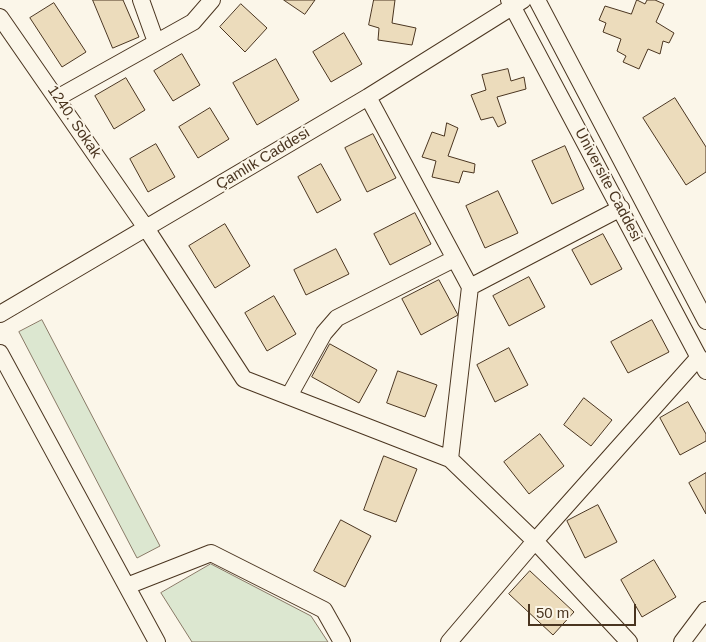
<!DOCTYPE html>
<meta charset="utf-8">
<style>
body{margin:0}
#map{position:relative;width:706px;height:642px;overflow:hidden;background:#fbf6e9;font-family:Arial,sans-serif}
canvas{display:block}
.scale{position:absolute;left:528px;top:604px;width:108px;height:22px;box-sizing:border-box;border:2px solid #4a3520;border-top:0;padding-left:6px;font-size:15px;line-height:18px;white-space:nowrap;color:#4a3520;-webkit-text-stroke:4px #fbf6e9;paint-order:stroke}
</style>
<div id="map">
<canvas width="706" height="642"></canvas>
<div class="scale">50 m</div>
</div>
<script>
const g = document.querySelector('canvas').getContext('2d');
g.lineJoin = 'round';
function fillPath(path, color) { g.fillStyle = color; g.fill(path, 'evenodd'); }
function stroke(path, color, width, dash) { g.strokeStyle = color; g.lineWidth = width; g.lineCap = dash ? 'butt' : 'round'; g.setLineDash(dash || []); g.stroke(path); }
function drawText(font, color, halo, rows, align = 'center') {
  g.font = font + ' Arial,sans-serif'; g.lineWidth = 4; g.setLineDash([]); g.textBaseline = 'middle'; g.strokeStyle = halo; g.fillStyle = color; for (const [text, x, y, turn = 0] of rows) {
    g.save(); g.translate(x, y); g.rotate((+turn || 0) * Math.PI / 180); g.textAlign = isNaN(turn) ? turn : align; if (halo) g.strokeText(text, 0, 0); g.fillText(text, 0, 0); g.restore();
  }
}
const green = new Path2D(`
 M42 320 160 546 137 558 19 332Z
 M211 564 311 616 328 642H192L161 593Z`);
fillPath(green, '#dce7d0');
stroke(green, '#887966', 1);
const building = new Path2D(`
 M93 0H123L139 37 113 48Z
 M284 0H315L305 14Z
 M374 0H395L392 23 416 28 412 45 378 40 379 28 369 25Z
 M637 0 645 4 647 0H655L664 4 656 22 674 33 669 43 663 41 660 54 648 49 639 69 623 62 626 56 617 51 621 39 603 32 606 23 599 20 605 6 631 14Z
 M54 3 86 52 62 67 30 18Z
 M241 4 267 28 245 52 220 27Z
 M344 33 362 64 331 82 313 52Z
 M182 54 200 85 173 101 154 71Z
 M276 59 299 100 257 125 233 83Z
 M508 69 511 81 524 77 526 89 497 97 506 123 498 127 493 117 481 120 471 95 486 90 482 75Z
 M126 78 145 110 114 129 95 96Z
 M675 98 706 147V172L686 185 643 118Z
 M210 108 229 139 198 158 179 127Z
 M447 123 458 128 448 156 475 164 474 173 463 171 459 183 432 177 436 161 422 157 432 132 444 136Z
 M373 134 396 178 367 192 345 148Z
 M156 144 175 177 148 192 130 159Z
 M565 146 584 189 552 204 532 161Z
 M321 164 341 200 317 213 298 177Z
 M498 191 518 233 485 248 466 206Z
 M415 213 431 244 390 265 374 234Z
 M225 224 250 266 215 288 189 246Z
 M603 234 622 269 591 285 572 250Z
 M336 249 349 274 306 295 294 270Z
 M529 277 545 307 509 326 493 296Z
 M439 280 458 315 421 335 402 299Z
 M274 296 296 334 267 351 245 313Z
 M652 320 669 352 628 373 611 342Z
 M330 344 377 370 359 403 312 377Z
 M509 348 528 385 495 402 477 365Z
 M398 371 437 385 425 417 387 403Z
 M584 398 612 420 591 446 564 425Z
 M688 402 706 434V441L680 455 660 418Z
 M540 434 564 466 529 494 504 462Z
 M384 456 417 469 396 522 364 510Z
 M706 473V514L689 483Z
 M598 505 617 542 585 558 567 521Z
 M341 520 371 536 345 587 314 571Z
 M654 560 676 597 642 617 621 580Z
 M530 571 574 612 553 635 509 594Z`);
fillPath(building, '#ecdcbc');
stroke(building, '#4a3520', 1);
const minor = new Path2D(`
 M141 0 156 42
 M509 0 706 371
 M537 0 706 321
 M0 17 146 228 244 379 450 459 535 541 629 642
 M368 97 470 287 450 459
 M57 98 193 22 212 0
 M470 287 621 208
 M0 314 368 97 523 0
 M0 353 157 642
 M289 396 324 333 337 318 454 259
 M127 586 211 553 324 610 342 642
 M449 642 535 541 699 357
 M682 642 706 610`);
stroke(minor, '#4a3520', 18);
stroke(minor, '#fbf6e9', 16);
drawText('15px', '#4a3520', '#fbf6e9', [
 ["1240. Sokak",74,122,56],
 ["Çamlık Caddesi",263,159,-31],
 ["Universite Caddesi",608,185,62]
]);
</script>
